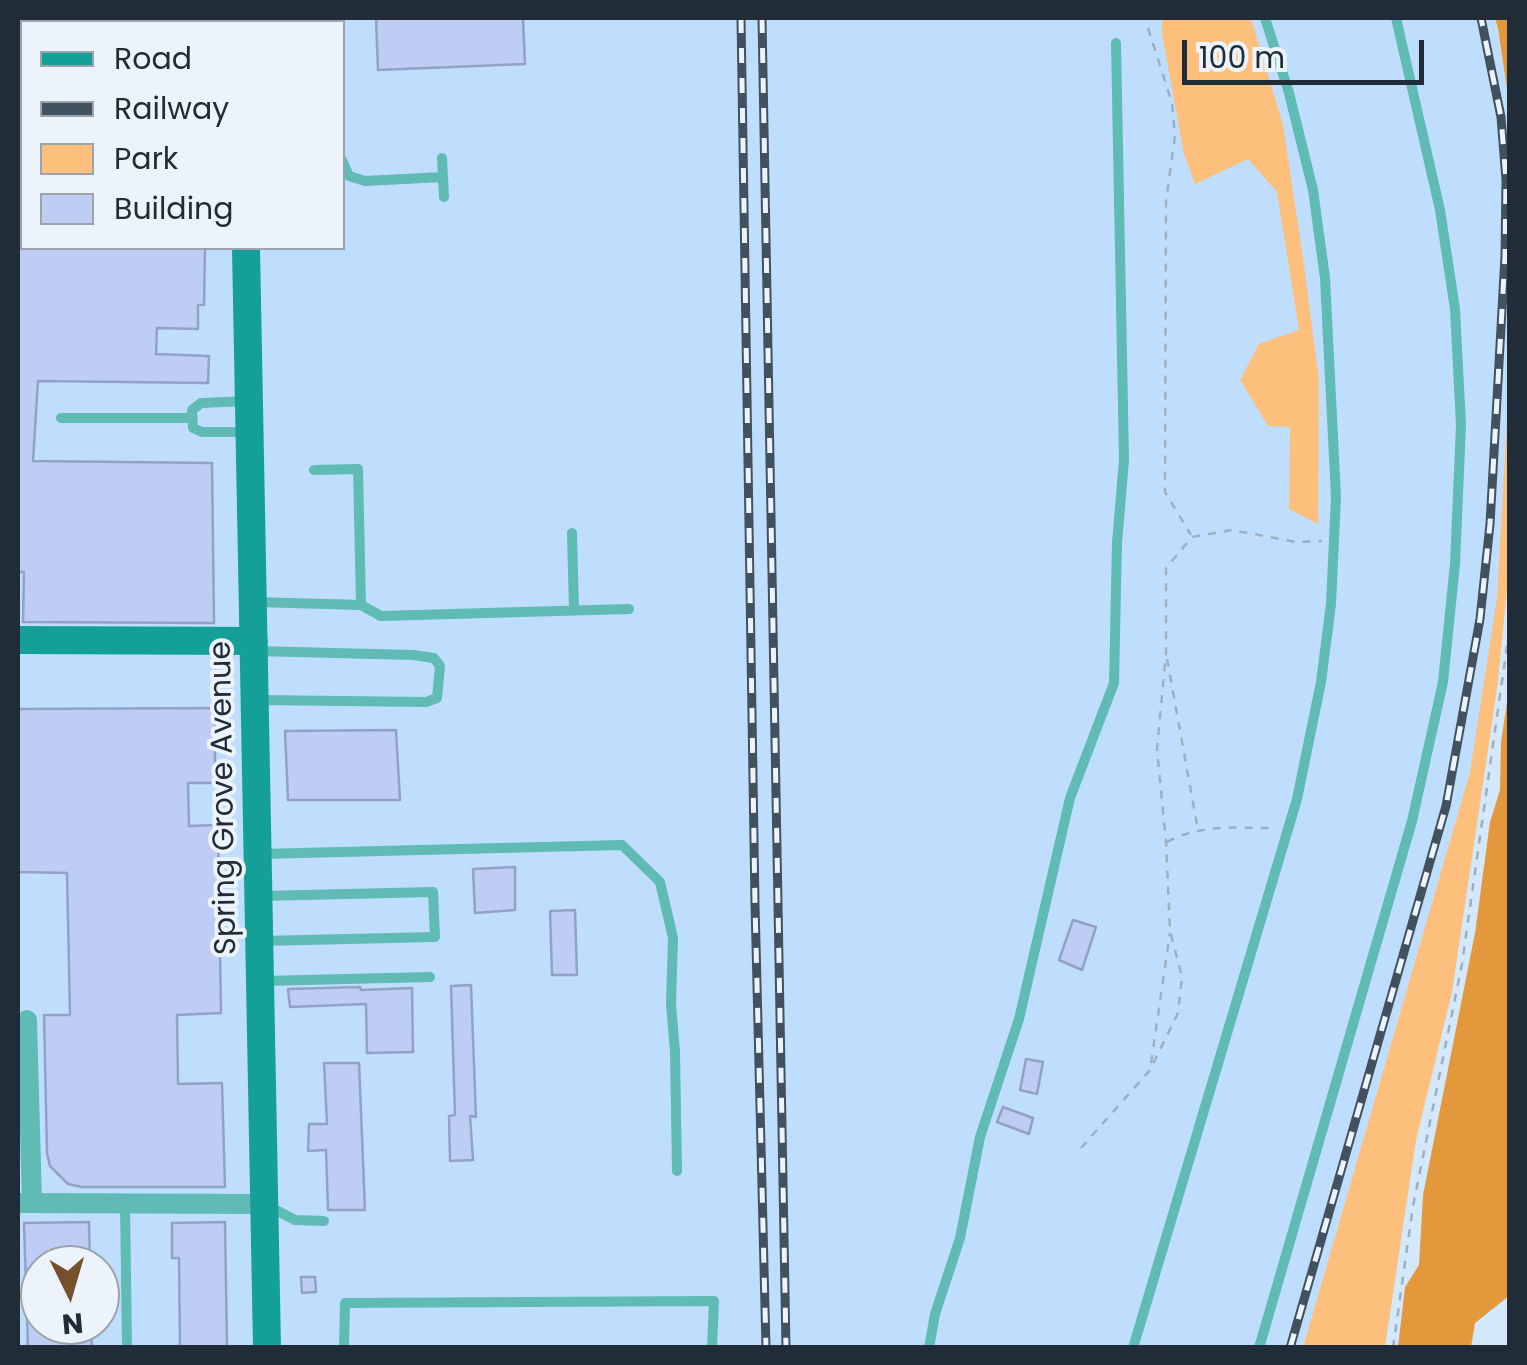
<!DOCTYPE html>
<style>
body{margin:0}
#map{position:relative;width:1527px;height:1365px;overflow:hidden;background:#d4e8fc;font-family:Poppins,sans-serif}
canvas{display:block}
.frame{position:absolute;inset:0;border:20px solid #202d39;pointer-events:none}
.legend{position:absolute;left:20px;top:20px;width:325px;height:230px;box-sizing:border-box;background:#edf3fa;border:2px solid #9ba4ad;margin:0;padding:12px 18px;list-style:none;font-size:30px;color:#202d39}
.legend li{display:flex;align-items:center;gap:20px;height:50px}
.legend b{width:50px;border:2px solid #9ba4ad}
.north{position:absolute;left:20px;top:1245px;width:100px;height:100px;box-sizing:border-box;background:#edf3fa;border:2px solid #9ba4ad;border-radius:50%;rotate:175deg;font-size:28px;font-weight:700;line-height:40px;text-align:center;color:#202d39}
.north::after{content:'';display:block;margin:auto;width:35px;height:45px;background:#74512a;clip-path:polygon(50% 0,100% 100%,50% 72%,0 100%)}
.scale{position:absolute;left:1182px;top:40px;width:242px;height:45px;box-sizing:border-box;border:5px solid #202d39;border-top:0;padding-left:12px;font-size:30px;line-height:35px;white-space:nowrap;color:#202d39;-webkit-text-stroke:8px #edf3fa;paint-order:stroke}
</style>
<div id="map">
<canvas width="1527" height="1365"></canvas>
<div class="frame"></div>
<ul class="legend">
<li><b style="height:12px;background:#14a098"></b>Road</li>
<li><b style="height:12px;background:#42515e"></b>Railway</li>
<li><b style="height:28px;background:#fcbf7c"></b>Park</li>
<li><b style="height:28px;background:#bdcdf4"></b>Building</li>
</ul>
<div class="north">N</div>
<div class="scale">100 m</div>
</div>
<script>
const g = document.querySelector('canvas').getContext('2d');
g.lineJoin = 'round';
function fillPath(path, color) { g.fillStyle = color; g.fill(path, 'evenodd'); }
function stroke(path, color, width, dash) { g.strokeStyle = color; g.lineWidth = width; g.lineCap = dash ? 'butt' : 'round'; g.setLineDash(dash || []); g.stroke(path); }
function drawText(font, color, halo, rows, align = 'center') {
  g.font = font + ' Poppins,sans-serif'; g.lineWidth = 8; g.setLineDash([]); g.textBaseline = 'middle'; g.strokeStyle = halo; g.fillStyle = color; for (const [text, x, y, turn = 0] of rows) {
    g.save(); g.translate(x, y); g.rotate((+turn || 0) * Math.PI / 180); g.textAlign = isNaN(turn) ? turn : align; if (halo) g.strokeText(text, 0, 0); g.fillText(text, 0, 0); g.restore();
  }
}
fillPath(new Path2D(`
 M18 18H1495L1510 102V383L1497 598 1487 674 1470 772 1303 1347H18ZM22 22H342V248H22ZM40 1265H100V1325H40Z`), '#bfdefd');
fillPath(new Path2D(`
 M1162 18H1251L1283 125 1303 258 1319 380 1318 524 1289 509 1290 427 1268 426 1240 380 1259 344 1299 330 1277 192 1248 159 1195 184 1184 154 1162 34Z
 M1508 401V581L1497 689 1452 992 1416 1140 1385 1347H1303L1470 772 1497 598Z`), '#fcbf7c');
fillPath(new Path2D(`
 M1495 18H1509V102L1498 29Z
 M1509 689V1296L1475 1323 1471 1347H1398L1405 1287 1419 1265 1423 1195 1475 933 1490 822 1500 790 1501 742Z`), '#e3983b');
const building = new Path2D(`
 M376 18H523L525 64 378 70Z
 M18 248H205L204 305H198V329L157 328 156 354 209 356 208 383 38 381 33 461 212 463 214 623 23 622 24 572H18Z
 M215 708V783H188L189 826 218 825 221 1013 177 1015 178 1084 222 1083 225 1187H82L68 1184 50 1166 47 1153 44 1015H70L67 873 18 872V709Z
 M396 730 400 800H288L285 731Z
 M515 867V910L475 913 473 869Z
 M575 910 577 975H552L550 911Z
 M1073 920 1096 927 1082 970 1059 960Z
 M471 985 476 1117 470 1116 473 1160 450 1161 449 1116 455 1115 451 986Z
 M360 987 361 990 412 988 413 1052 367 1053 366 1004 290 1007 288 989Z
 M1026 1059 1043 1062 1037 1094 1020 1090Z
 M324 1063H359L365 1210H328L326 1150 308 1151 309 1124H327Z
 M1003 1107 1033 1118 1029 1134 997 1122Z
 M89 1222 90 1265H40V1325H91L92 1348H28L24 1223Z
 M225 1222 227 1348H180L179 1258H172V1223Z
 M301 1277H315L316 1292 302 1293Z`);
fillPath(building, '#bdcdf4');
stroke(building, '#93a1c7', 2.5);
stroke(new Path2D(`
 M1148 28 1172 103 1175 136 1166 201 1165 492 1191 535
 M1167 659 1198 830
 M1167 842C1200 824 1235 828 1271 828
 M1151 1063 1170 933
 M1081 1148 1150 1070 1178 1013 1182 977 1170 931 1166 842 1157 749 1166 653V568L1192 537 1232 530 1296 542 1322 541
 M1393 1348 1413 1206 1462 964 1510 625`), '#9dafc0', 2.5, [8, 8]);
stroke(new Path2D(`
 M231 20 337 18
 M442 158 444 197
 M342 160 349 176 365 181 443 177
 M61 418H192
 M245 432H202L193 428 192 410 201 403 246 401
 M314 470 358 469 361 605
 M572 533 574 610
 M254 602 361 605 381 616 629 609
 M255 651 413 655 434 658 440 666 437 698 426 702 256 700
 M260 854 622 845 660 882 673 938 671 1004 675 1052 677 1171
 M261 941 435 937 433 892 261 896
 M263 981 430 977
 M125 1204 127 1348
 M270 1207 295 1220 324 1221
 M344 1348 345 1303 714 1301 712 1348
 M929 1348 935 1314 960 1238 980 1137 1019 1019 1070 798 1114 683 1117 543 1124 460 1116 43
 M1133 1348 1297 799 1321 682 1331 604 1336 497 1325 278 1313 190 1289 93 1265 18
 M1259 1348 1412 821 1443 682 1455 564 1461 425 1455 309 1440 210 1396 18`), '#5fbbb4', 10);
stroke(new Path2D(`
 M48 18 230 21
 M18 202H22
 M27 1020 32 1203
 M18 1203 265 1204`), '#5fbbb4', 20);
stroke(new Path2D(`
 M230 18V22
 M246 248 267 1348
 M18 640 254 641`), '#14a098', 28);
const rail = new Path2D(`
 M741 18 755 904 766 1348
 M762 18 786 1348
 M1290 1348 1446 806 1480 619 1490 524 1505 256 1506 180 1501 117 1481 18`);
stroke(rail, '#42515e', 9);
stroke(rail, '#edf3fa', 5, [15]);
drawText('30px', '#202d39', '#edf3fa', [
 ["Spring Grove Avenue",225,798,-91]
]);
</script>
